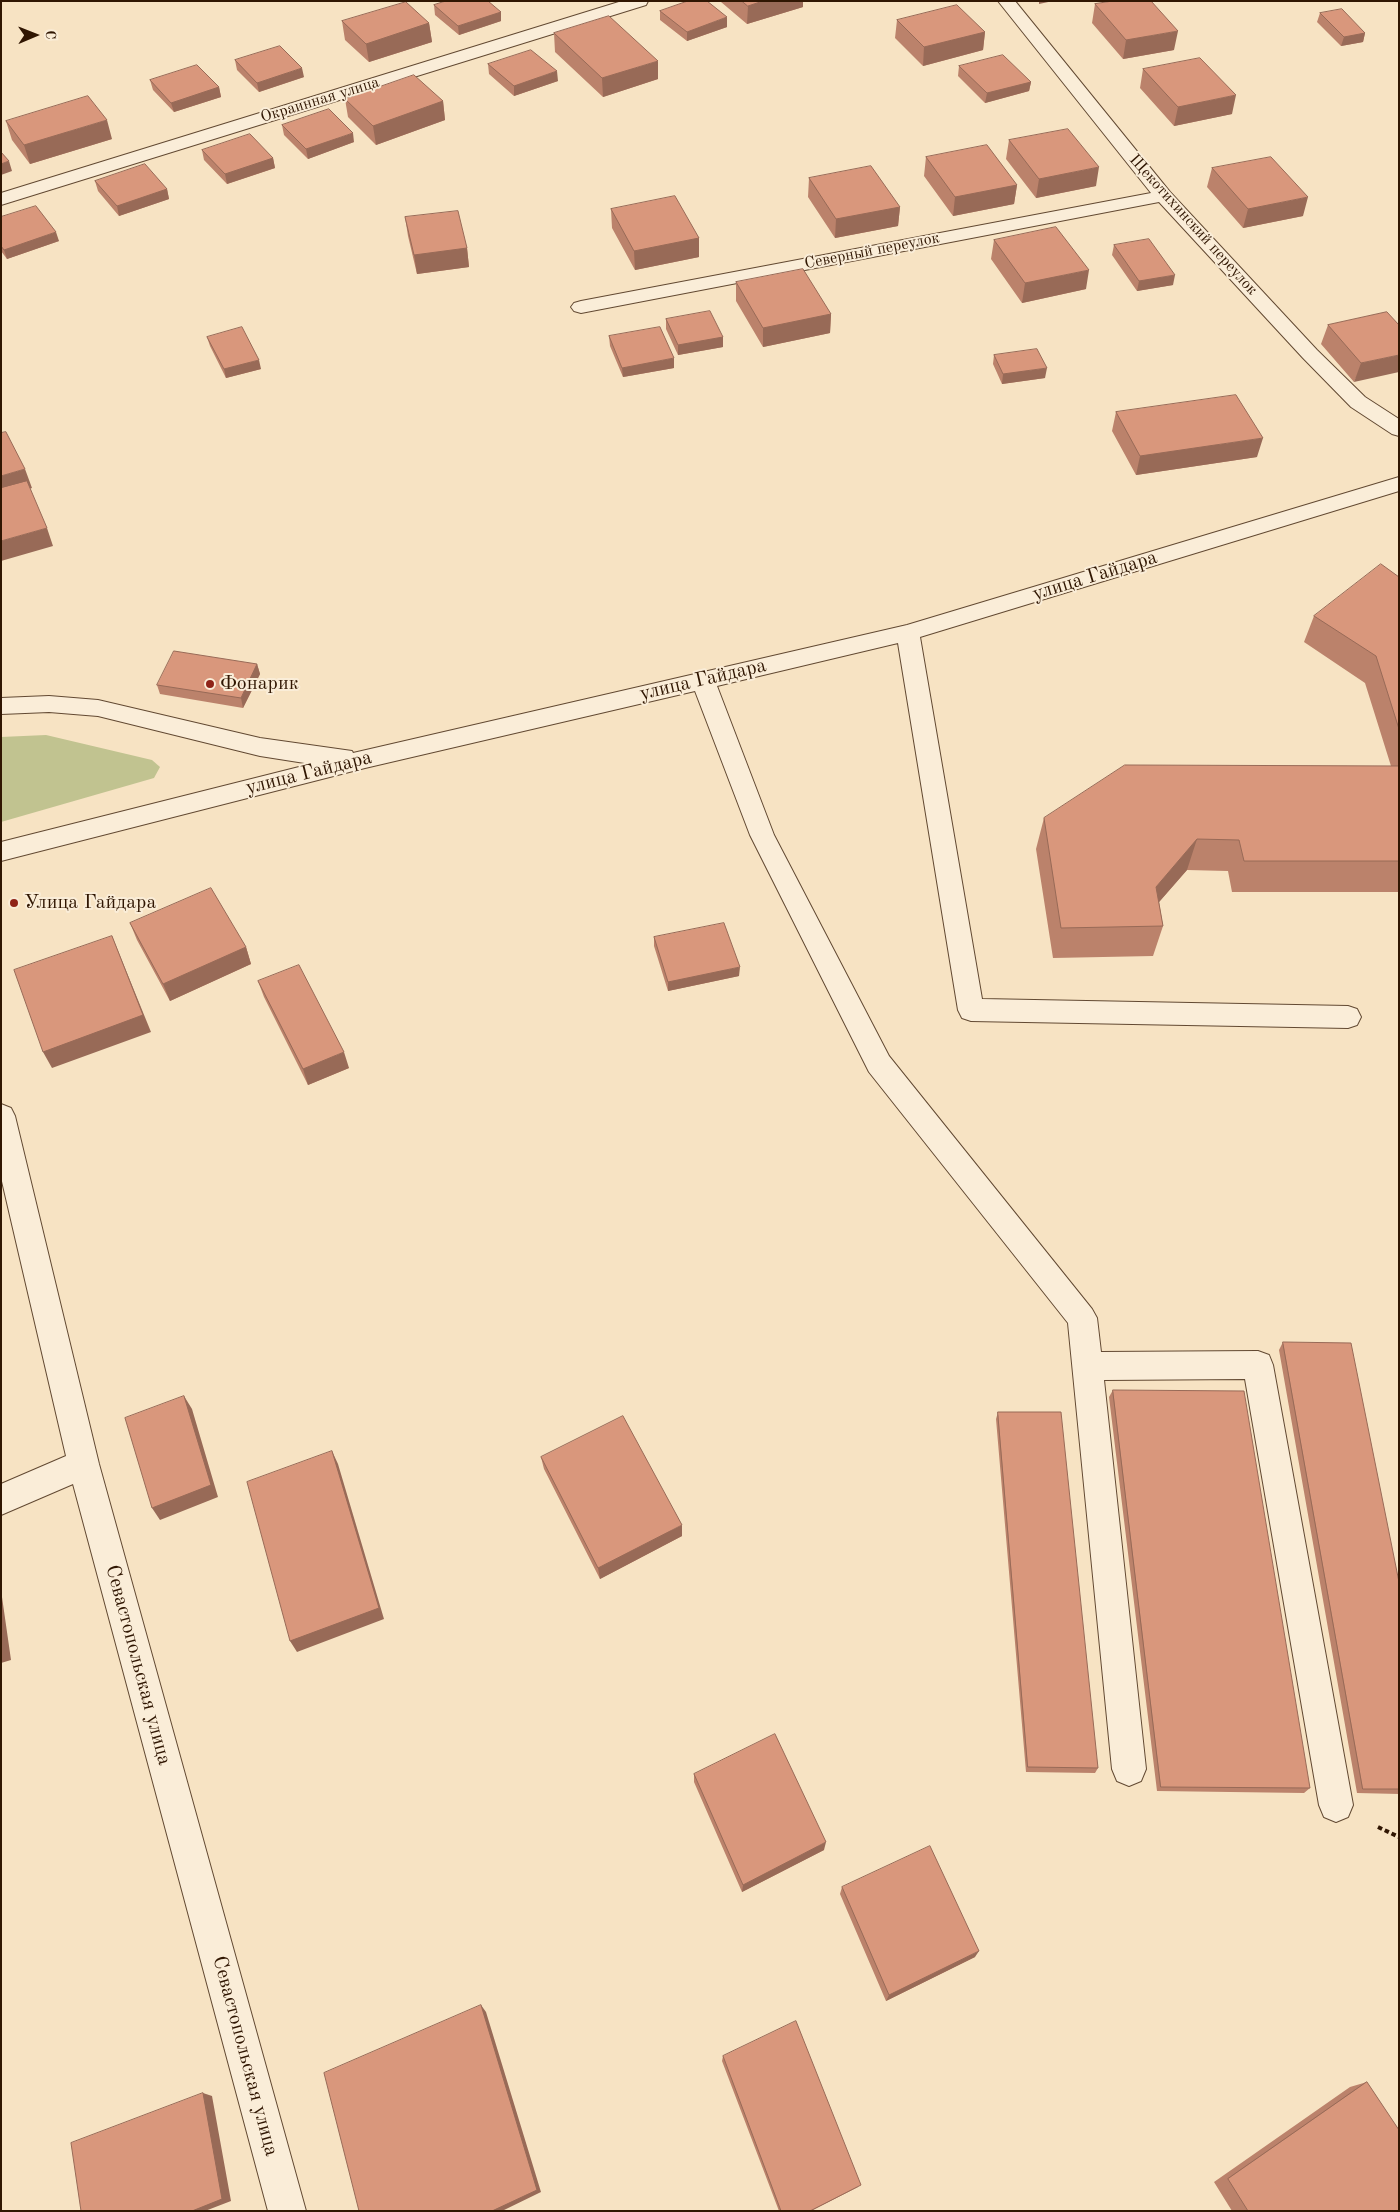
<!DOCTYPE html>
<meta charset="utf-8">
<style>
body{margin:0}
#map{position:relative;width:1400px;height:2212px;overflow:hidden;background:#f7e3c3;font-family:"Old Standard TT",serif}
canvas{display:block}
.frame{position:absolute;inset:0;border:2px solid #301602;pointer-events:none}
.north{position:absolute;left:10px;top:10px;width:50px;height:50px;-webkit-text-stroke:4px #faedd8;paint-order:stroke;rotate:89deg;font-size:14px;font-weight:700;line-height:20px;text-align:center;color:#301602}
.north::after{content:'';display:block;margin:auto;width:18px;height:22px;background:#301602;clip-path:polygon(50% 0,100% 100%,50% 72%,0 100%)}
</style>
<div id="map">
<canvas width="1400" height="2212"></canvas>
<div class="frame"></div>
<div class="north">С</div>
</div>
<script>
const g = document.querySelector('canvas').getContext('2d');
g.lineJoin = 'round';
function fillPath(path, color) { g.fillStyle = color; g.fill(path, 'evenodd'); }
function stroke(path, color, width, dash) { g.strokeStyle = color; g.lineWidth = width; g.lineCap = dash ? 'butt' : 'round'; g.setLineDash(dash || []); g.stroke(path); }
function drawText(font, color, halo, rows, align = 'center') {
  g.font = font + ' "Old Standard TT",serif'; g.lineWidth = 4; g.setLineDash([]); g.textBaseline = 'middle'; g.strokeStyle = halo; g.fillStyle = color; for (const [text, x, y, turn = 0] of rows) {
    g.save(); g.translate(x, y); g.rotate((+turn || 0) * Math.PI / 180); g.textAlign = isNaN(turn) ? turn : align; if (halo) g.strokeText(text, 0, 0); g.fillText(text, 0, 0); g.restore();
  }
}
fillPath(new Path2D(`
 M46 735 152 760 160 767 154 778 1 822V737Z`), '#c1c390');
const minor = new Path2D(`
 M622 1H648L646 5 1 205V193Z
 M998 1H1015L1170 192 1317 350 1365 397 1399 419V436L1392 434 1351 407 1303 358 1159 202 581 313 574 311 571 307 574 303 581 301 1151 193Z
 M1399 477V491L920 637 982 999 1348 1006 1357 1009 1361 1017 1357 1025 1348 1028 971 1021 962 1018 958 1010 898 643 717 686 774 835 889 1056 1092 1309 1097 1318 1101 1352 1258 1351 1269 1355 1273 1365 1353 1805 1348 1817 1336 1822 1324 1817 1319 1805 1245 1379 1104 1380 1146 1769 1141 1781 1129 1786 1117 1781 1112 1769 1068 1323 869 1072 750 835 695 691 365 768 1 861V842L311 764 260 756 98 716 49 712 1 714V698L49 696 98 700 260 738 352 751 353 753 907 625Z
 M1 1104 11 1108 15 1116 99 1464 306 2211H268L73 1484 1 1515V1484L66 1456 1 1177Z`);
stroke(minor, '#624932', 2);
stroke(new Path2D(`
 M1378 1827 1399 1837`), '#301602', 4, [4.5, 3]);
fillPath(minor, '#faedd8');
fillPath(new Path2D(`
 M721 1H803V7L747 24 721 2Z
 M1095 4 1174 50 1123 59 1092 23Z
 M434 5 501 12V21L459 35 435 15Z
 M660 11 727 27 687 41 660 20Z
 M1320 13 1365 33 1363 42 1341 46 1317 22Z
 M897 20 985 32 983 50 923 66 895 38Z
 M342 21 429 23 432 42 369 62 345 40Z
 M554 33 658 79 603 97 555 52Z
 M235 60 304 77 259 92 237 70Z
 M488 64 558 81 514 96 489 74Z
 M959 66 1031 82 1029 91 985 103 958 76Z
 M1143 69 1232 114 1174 126 1140 88Z
 M150 80 219 87 221 97 174 112 153 90Z
 M345 99 443 101 445 120 376 145 348 117Z
 M6 121 112 139 30 164 12 140Z
 M282 125 354 142 308 159 284 135Z
 M1009 140 1096 186 1036 198 1006 159Z
 M202 150 273 158 275 168 227 184 204 160Z
 M926 157 1017 185 1014 204 953 216 924 176Z
 M1212 168 1303 216 1243 228 1207 187Z
 M809 178 900 207 898 226 835 238 808 197Z
 M95 181 167 189 169 199 119 216 98 191Z
 M611 209 699 238V257L635 270 612 228Z
 M1 217 59 241 7 259 1 251Z
 M405 217 467 248 469 267 417 274 408 236Z
 M994 240 1086 289 1022 303 991 259Z
 M1114 245 1173 285 1137 291 1112 255Z
 M736 282 831 314 830 333 763 347 736 301Z
 M1387 312 1354 382 1321 344 1328 325Z
 M666 319 723 337V347L678 355 666 329Z
 M609 336 674 368 623 377 610 346Z
 M207 337 261 369 226 378 210 346Z
 M994 355 1045 378 1002 384 993 364Z
 M1116 412 1257 457 1136 475 1112 431Z
 M1399 577V892H1232L1228 871 1187 870 1159 902 1163 926 1153 956 1053 958 1036 849 1044 818 1391 766 1365 683 1304 642 1314 616Z
 M257 664 260 674 243 708 160 694 157 685Z
 M130 923 246 947 251 964 170 1001 137 940Z
 M654 937 739 976 668 991 654 946Z
 M258 981 349 1068 308 1085 264 997Z
 M1283 1342 1399 1582V1794L1357 1793 1279 1350Z
 M1113 1390 1310 1788 1304 1793 1157 1791 1109 1397Z
 M998 1412 1098 1768 1095 1773 1026 1772 996 1419Z
 M541 1457 682 1536 600 1579 544 1469Z
 M694 1774 824 1850 742 1892 694 1782Z
 M842 1887 975 1957 886 2001 840 1894Z
 M723 2056 858 2187 811 2211H779L722 2061Z
 M1367 2082 1399 2211H1232L1214 2182 1350 2087Z`), '#bb826b');
fillPath(new Path2D(`
 M763 1H803V7L747 24 748 6Z
 M1039 1H1053L1039 4Z
 M501 12V21L459 35 458 26Z
 M727 17V27L687 41V32Z
 M429 23 432 42 369 62 366 44Z
 M1178 31 1174 50 1123 59 1126 40Z
 M985 32 983 50 923 66 924 47Z
 M1365 33 1363 42 1341 46 1344 37Z
 M658 61V79L603 97 602 78Z
 M302 68 304 77 259 92 257 83Z
 M557 71 558 81 514 96V86Z
 M1031 82 1029 91 985 103 987 93Z
 M219 87 221 97 174 112 171 103Z
 M1236 95 1232 114 1174 126 1178 107Z
 M443 101 445 120 376 145 373 126Z
 M107 120 112 139 30 164 24 145Z
 M353 133 354 142 308 159 306 149Z
 M273 158 275 168 227 184 225 174Z
 M9 161 12 171 1 175V164Z
 M1099 167 1096 186 1036 198 1039 179Z
 M1017 185 1014 204 953 216 955 197Z
 M167 189 169 199 119 216 117 206Z
 M1308 197 1303 216 1243 228 1248 209Z
 M900 207 898 226 835 238 836 219Z
 M56 232 59 241 7 259 4 250Z
 M699 238V257L635 270 634 251Z
 M467 248 469 267 417 274 414 255Z
 M1089 270 1086 289 1022 303 1025 283Z
 M1175 275 1173 285 1137 291 1139 281Z
 M831 314 830 333 763 347V328Z
 M723 337V347L678 355V345Z
 M1399 355V372L1354 382 1361 363Z
 M674 358V368L623 377 622 368Z
 M259 360 261 369 226 378 224 369Z
 M1047 368 1045 378 1002 384 1003 374Z
 M1263 438 1257 457 1136 475 1140 456Z
 M25 469 32 488 1 498V476Z
 M47 528 53 546 1 561V541Z
 M257 664 260 674 243 708 241 698Z
 M1197 839 1187 870 1146 917 1156 887Z
 M112 936 151 1032 52 1068 43 1052Z
 M246 947 251 964 170 1001 163 984Z
 M740 967 739 976 668 991V982Z
 M344 1052 349 1068 308 1085 303 1069Z
 M184 1396 192 1409 218 1497 160 1520 152 1508Z
 M332 1451 338 1464 384 1619 297 1652 290 1641Z
 M682 1525V1536L600 1579 598 1568Z
 M1 1590 11 1660 1 1663Z
 M826 1842 824 1850 742 1892 743 1885Z
 M979 1951 975 1957 886 2001 889 1995Z
 M481 2005 486 2012 541 2192 502 2211H492Z
 M203 2093 212 2096 231 2201 205 2211H192Z`), '#986a57');
const building = new Path2D(`
 M446 1H488L501 12 458 26 434 5Z
 M688 1H707L727 17 687 32 660 11Z
 M742 1H763L748 6Z
 M1113 1H1151L1178 31 1126 40 1095 4Z
 M406 2 429 23 366 44 342 21Z
 M957 5 985 32 924 47 897 20Z
 M1342 9 1365 33 1344 37 1320 13Z
 M609 16 658 61 602 78 554 33Z
 M280 46 302 68 257 83 235 60Z
 M531 50 557 71 514 86 488 64Z
 M1003 55 1031 82 987 93 959 66Z
 M1200 58 1236 95 1178 107 1143 69Z
 M197 65 219 87 171 103 150 80Z
 M414 75 443 101 373 126 345 99Z
 M88 96 107 120 24 145 6 121Z
 M329 109 353 133 306 149 282 125Z
 M1068 129 1099 167 1039 179 1009 140Z
 M250 134 273 158 225 174 202 150Z
 M987 145 1017 185 955 197 926 157Z
 M1 152 9 161 1 164Z
 M1271 157 1308 197 1248 209 1212 168Z
 M145 164 167 189 117 206 95 181Z
 M871 166 900 207 836 219 809 178Z
 M675 196 699 238 634 251 611 209Z
 M36 206 56 232 4 250 1 246V217Z
 M458 211 467 248 414 255 405 217Z
 M1056 227 1089 270 1025 283 994 240Z
 M1149 239 1175 275 1139 281 1114 245Z
 M803 269 831 314 763 328 736 282Z
 M710 311 723 337 678 345 666 319Z
 M1387 312 1399 325V355L1361 363 1328 325Z
 M242 327 259 360 224 369 207 337Z
 M660 327 674 358 622 368 609 336Z
 M1037 349 1047 368 1003 374 994 355Z
 M1236 395 1263 438 1140 456 1116 412Z
 M6 432 25 469 1 476V433Z
 M27 481 47 528 1 541V488Z
 M1381 564 1399 577V729L1376 656 1314 616Z
 M174 651 257 664 241 698 157 685Z
 M1125 765 1399 766V861H1244L1239 840 1197 839 1156 887 1163 926 1061 928 1044 818Z
 M211 888 246 947 163 984 130 923Z
 M724 923 740 967 668 982 654 937Z
 M112 936 143 1015 43 1052 14 970Z
 M299 965 344 1052 303 1069 258 981Z
 M1283 1342 1351 1343 1399 1582V1789H1363Z
 M1113 1390 1244 1391 1310 1788 1161 1787Z
 M184 1396 211 1485 152 1508 125 1418Z
 M998 1412H1061L1098 1768 1028 1767Z
 M623 1416 682 1525 598 1568 541 1457Z
 M332 1451 379 1608 290 1641 247 1482Z
 M775 1734 826 1842 743 1885 694 1774Z
 M930 1846 979 1951 889 1995 842 1887Z
 M481 2005 537 2190 492 2211H359L324 2073Z
 M796 2021 861 2185 810 2211H781L723 2056Z
 M1367 2082 1399 2130V2211H1248L1228 2179Z
 M203 2093 222 2199 192 2211H81L71 2143Z`);
fillPath(building, '#d9977c');
stroke(building, '#986a57', 1);
for (const [x, y, r, color] of [
 [210,684,5,"#8f2418"],
 [14,903,5,"#8f2418"]
]) { const dot = new Path2D(); dot.arc(x, y, r, 0, 2 * Math.PI); g.fillStyle = color; g.fill(dot); stroke(dot, '#faedd8', 2); }
drawText('16px', '#301602', '#faedd8', [
 ["Окраинная улица",320,100,-17],
 ["Щекотихинский переулок",1193,225,48],
 ["Северный переулок",872,251,-11]
]);
drawText('20px', '#301602', '#faedd8', [
 ["улица Гайдара",1095,576,-17],
 ["улица Гайдара",703,680,-13],
 ["улица Гайдара",309,773,-14],
 ["Севастопольская улица",138,1665,75],
 ["Севастопольская улица",245,2056,75]
]);
drawText('20px', '#301602', '#faedd8', [
 ["Фонарик",220,684],
 ["Улица Гайдара",24,903]
], 'left');
</script>
